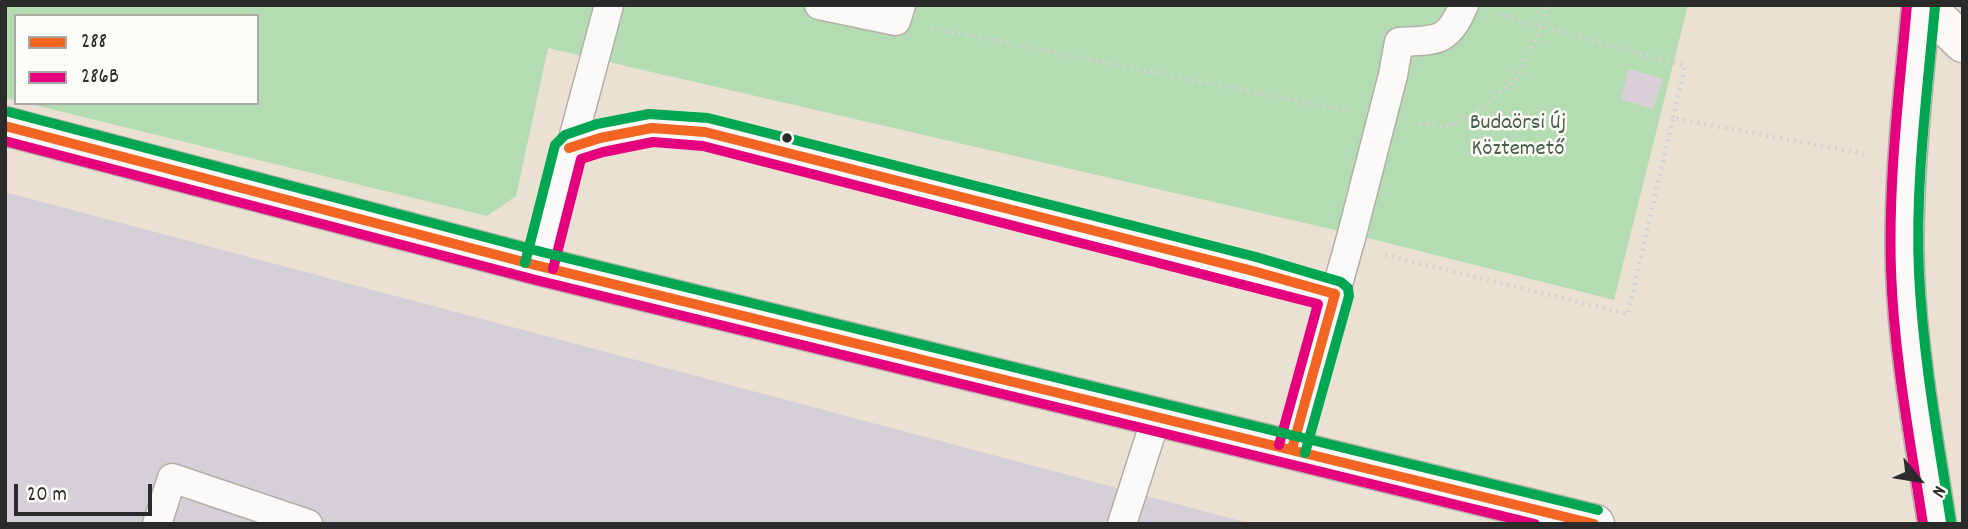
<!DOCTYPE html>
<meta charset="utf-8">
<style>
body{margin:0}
#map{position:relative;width:1968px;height:529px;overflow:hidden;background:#eae1d3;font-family:Dekko,sans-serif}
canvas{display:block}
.frame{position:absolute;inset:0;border:7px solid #2b2b2b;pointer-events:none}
.legend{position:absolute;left:14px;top:14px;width:245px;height:91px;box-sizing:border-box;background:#fdfcf7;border:2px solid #a9a8a5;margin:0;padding:9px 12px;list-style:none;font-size:21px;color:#2b2b2b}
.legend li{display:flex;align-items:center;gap:14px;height:35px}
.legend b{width:35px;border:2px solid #a9a8a5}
.north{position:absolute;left:1884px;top:445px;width:70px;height:70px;-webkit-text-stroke:5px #fdfcf7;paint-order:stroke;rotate:120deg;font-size:19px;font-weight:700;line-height:28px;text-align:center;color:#2b2b2b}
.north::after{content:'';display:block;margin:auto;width:24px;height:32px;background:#2b2b2b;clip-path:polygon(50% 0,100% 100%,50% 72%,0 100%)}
.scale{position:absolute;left:14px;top:484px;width:138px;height:32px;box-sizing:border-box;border:4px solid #2b2b2b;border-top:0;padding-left:9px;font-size:21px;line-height:24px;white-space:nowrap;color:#2b2b2b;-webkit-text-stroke:5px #fdfcf7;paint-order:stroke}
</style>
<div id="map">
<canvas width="1968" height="529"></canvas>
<div class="frame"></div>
<ul class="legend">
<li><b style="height:9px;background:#f26522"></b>288</li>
<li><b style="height:9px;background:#e5007d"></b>286B</li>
</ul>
<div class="north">N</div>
<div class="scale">20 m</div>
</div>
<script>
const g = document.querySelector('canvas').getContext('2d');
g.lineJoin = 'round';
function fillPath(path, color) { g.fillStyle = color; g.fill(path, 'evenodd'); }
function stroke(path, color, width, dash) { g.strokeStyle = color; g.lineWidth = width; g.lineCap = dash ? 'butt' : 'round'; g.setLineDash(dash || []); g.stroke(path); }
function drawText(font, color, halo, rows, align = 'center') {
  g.font = font + ' Dekko,sans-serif'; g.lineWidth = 5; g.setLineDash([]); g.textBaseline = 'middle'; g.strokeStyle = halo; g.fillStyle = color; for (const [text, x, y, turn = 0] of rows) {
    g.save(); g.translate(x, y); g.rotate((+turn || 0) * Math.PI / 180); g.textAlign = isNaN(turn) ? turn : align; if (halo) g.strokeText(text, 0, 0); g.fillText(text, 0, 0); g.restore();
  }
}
fillPath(new Path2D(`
 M5 192 1252 524H5Z`), '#d5cfd7');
fillPath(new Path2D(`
 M5 5H1688L1614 300 1352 234 548 48 516 196 487 216 26 103H257V16H16V101L5 98Z`), '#b4dcb2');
fillPath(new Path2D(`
 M1629 69 1663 79 1653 109 1621 99Z`), '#dcd0d8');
const lane = new Path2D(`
 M819 5 896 21 901 5
 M569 148 600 138 652 128 705 132 1253 271 1335 294
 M539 266 609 5
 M1292 449 1352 234 1393 75 1399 42C1437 40 1447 44 1464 5
 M157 524 172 478 308 524
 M1122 524 1156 418`);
const street = new Path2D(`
 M1924 5 1963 43
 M5 126 539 266 1595 524`);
const secondary = new Path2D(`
 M1921 5C1913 93 1902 182 1905 271 1908 355 1924 440 1937 524`);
stroke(lane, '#b4afa6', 31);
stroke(street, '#b4afa6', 41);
stroke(secondary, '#b4afa6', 41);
stroke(new Path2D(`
 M1498 14 1685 66 1673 118
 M931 28 1345 110
 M1419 124 1451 126 1484 107 1517 77 1542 27 1547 5
 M1385 255 1628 314 1673 118 1865 154`), '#d3d1ce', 4.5, [2, 5]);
stroke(lane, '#fcfaf8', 28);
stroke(street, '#fcfaf8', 38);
stroke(secondary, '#fcfaf8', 38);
stroke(new Path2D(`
 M5 126 539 266 1594 524
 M569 148 600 138 652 128 705 132 1253 271 1335 294
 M1292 449 1335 294`), '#f26522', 10);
stroke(new Path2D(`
 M1907 5C1899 93 1888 182 1891 271 1894 356 1910 440 1923 524
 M5 141 536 280 1535 524
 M553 269 581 159 603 152 653 142 703 146 1318 304 1279 445`), '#e5007d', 10);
stroke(new Path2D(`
 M1935 6C1927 95 1915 184 1919 273 1923 357 1938 439 1951 522
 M9 112 542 252 1598 510
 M525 263 555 145 565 135 597 124 649 114 708 118 1256 257 1341 282 1348 288 1349 296 1305 453`), '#00a651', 10);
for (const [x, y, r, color] of [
 [787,138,6,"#2b2b2b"]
]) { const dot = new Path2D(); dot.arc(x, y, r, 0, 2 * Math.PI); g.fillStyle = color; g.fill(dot); stroke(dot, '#fdfcf7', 2.5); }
drawText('23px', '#475f4b', '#fdfcf7', [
 ["Budaörsi Új",1518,125],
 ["Köztemető",1518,151]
]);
</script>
